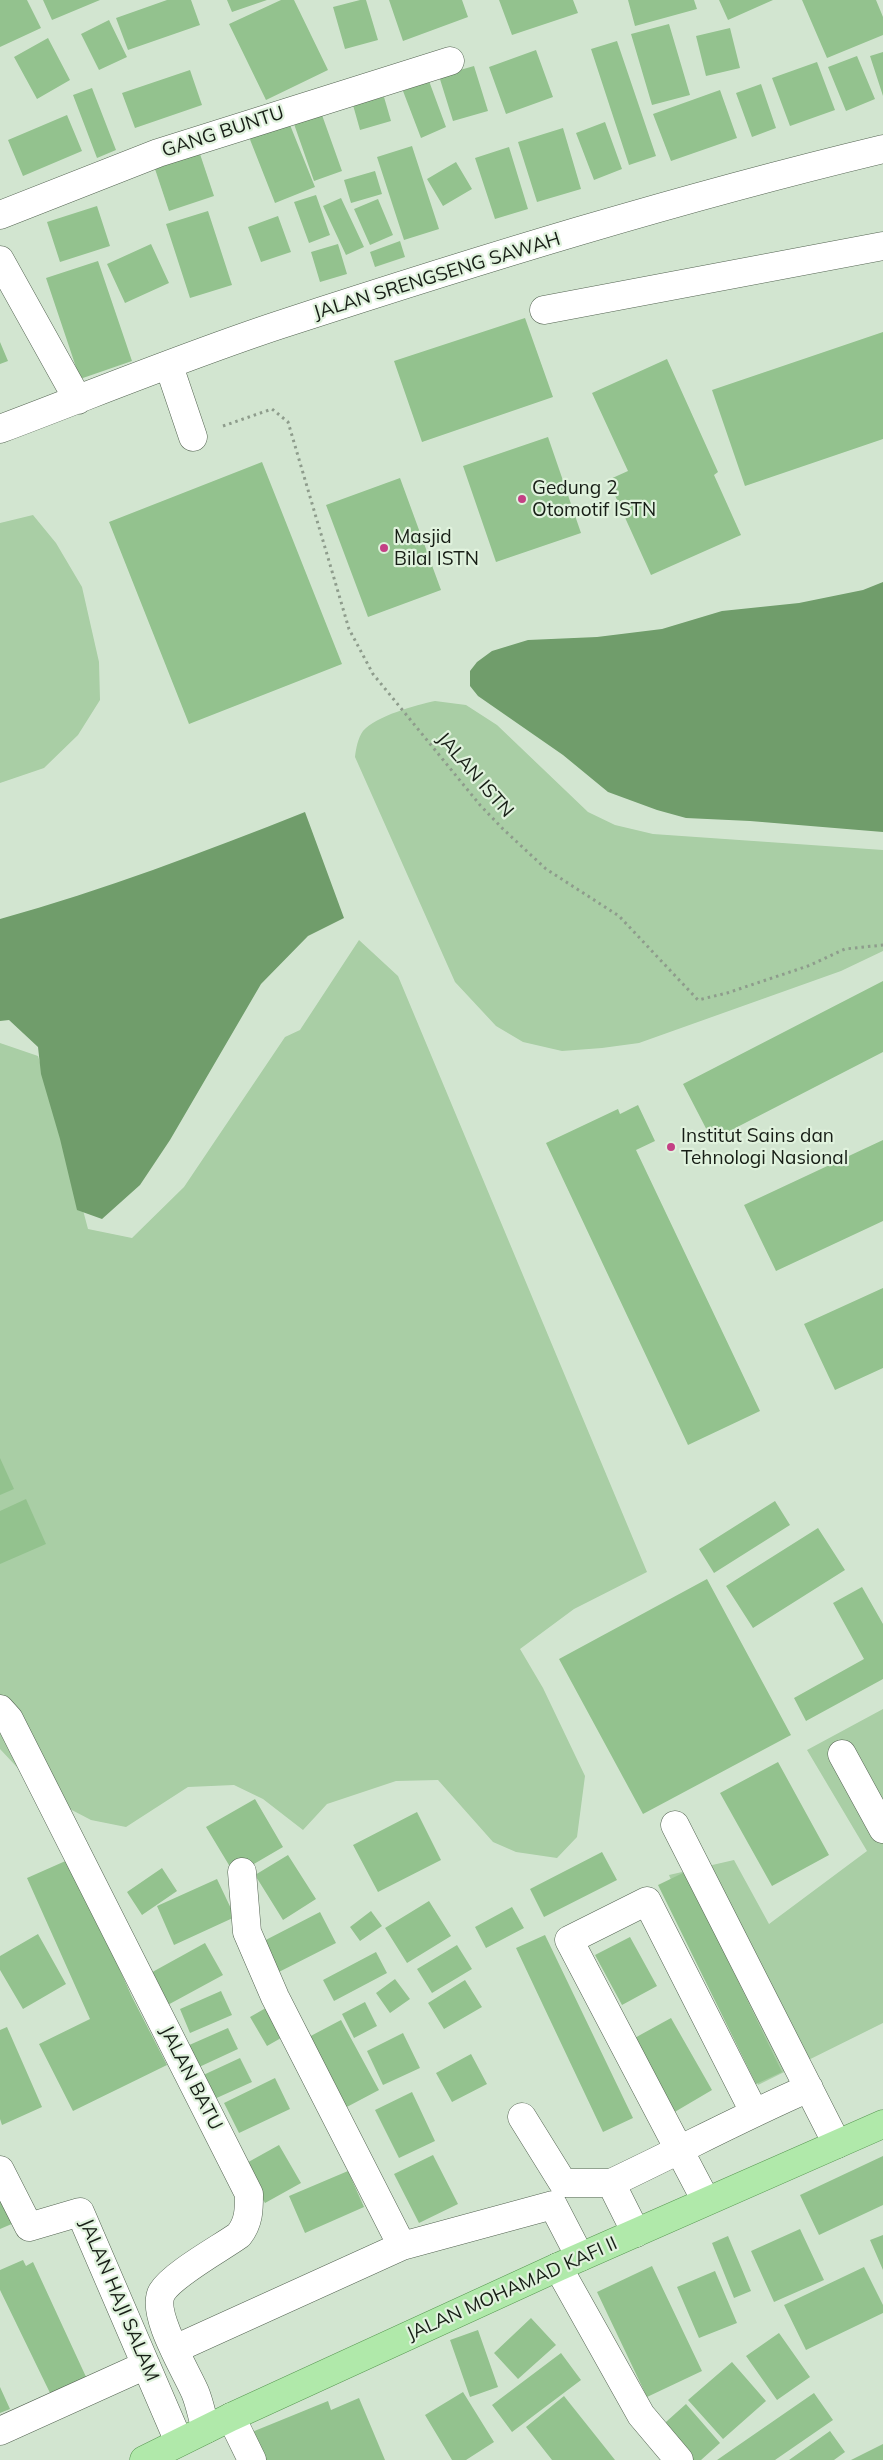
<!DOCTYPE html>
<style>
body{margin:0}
canvas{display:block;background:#d2e5d0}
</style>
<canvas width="883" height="2460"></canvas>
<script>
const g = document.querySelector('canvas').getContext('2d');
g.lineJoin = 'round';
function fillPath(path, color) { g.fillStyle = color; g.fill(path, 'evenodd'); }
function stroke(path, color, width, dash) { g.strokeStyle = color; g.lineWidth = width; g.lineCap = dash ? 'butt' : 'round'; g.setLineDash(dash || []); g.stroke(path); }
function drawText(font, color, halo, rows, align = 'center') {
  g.font = font + ' Mulish,sans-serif'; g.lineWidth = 4.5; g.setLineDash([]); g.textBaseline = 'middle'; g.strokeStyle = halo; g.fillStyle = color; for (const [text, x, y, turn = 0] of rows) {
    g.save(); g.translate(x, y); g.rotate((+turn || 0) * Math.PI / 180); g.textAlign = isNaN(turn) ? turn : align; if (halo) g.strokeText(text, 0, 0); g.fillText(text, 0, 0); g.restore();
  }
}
fillPath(new Path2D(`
 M33 515 56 543 82 587 99 662 100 700 78 735 44 768 0 783V523Z
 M435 701 466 705 497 725 588 812 615 825 653 834 883 850V951L841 971 639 1043 602 1048 562 1051 523 1042 496 1026 455 982 355 757C356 748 358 738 363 731 376 716 416 705 435 701Z
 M359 940 398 976 647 1572 574 1609 520 1649 543 1688 585 1776 577 1837 557 1858 516 1852 493 1842 438 1780 396 1781 327 1804 303 1830 263 1799 234 1785 188 1787 126 1827 91 1820 43 1795 0 1749V1043L38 1056 67 1150 88 1229 132 1238 184 1187 285 1037 300 1030Z
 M883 1709V2023L758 2085 669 1875 734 1860 769 1924 867 1851 807 1750Z`), '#a9cea5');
fillPath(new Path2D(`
 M883 582V832L750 821 686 818 657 810 608 792 563 755 478 696 470 686V671L477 662 492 651 528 640 597 637 662 629 722 611 799 603 863 590Z
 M305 812 344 918 308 936 261 984 170 1140 140 1185 102 1219 77 1210 60 1139 41 1074 38 1047 9 1020 0 1021V919C104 890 204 852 305 812Z`), '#709d6b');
fillPath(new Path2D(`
 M0 0H27L41 28 0 47Z
 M43 0H100L52 20Z
 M167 0H191L200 25 128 50 116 18Z
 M227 0H267L232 12Z
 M281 0H294L328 70 266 100 229 24Z
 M360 0H366L378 40 345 49 333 7Z
 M389 0H462L468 17 403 41Z
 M499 0H573L578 13 512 35Z
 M628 0H694L697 9 635 26Z
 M719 0H773L728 20Z
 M802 0H876L883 17V35L827 58Z
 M109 20 127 57 99 70 81 34Z
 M669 24 690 95 652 105 631 34Z
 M730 28 740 68 706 76 696 36Z
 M48 38 70 80 37 99 14 57Z
 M617 41 656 156 629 165 591 49Z
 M536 50 553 97 506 114 489 67Z
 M883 52V96L870 56Z
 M857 56 875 99 846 111 828 67Z
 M817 62 835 110 790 126 772 78Z
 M474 66 488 111 453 121 439 76Z
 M190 70 202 105 135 128 122 93Z
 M429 81 446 127 421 138 403 91Z
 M761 84 776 128 752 137 736 93Z
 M92 88 116 150 97 158 73 95Z
 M720 90 737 138 671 161 653 114Z
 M384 97 391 121 360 130 353 105Z
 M67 115 82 151 23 176 8 140Z
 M322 115 342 171 314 181 294 124Z
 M288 120 315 187 275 203 249 137Z
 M605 122 622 169 594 180 576 133Z
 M563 128 581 189 537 202 518 142Z
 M197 145 214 196 169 211 152 160Z
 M412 146 439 229 404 240 377 157Z
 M509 147 528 209 495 219 475 158Z
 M456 162 472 189 443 206 427 179Z
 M375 171 382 194 351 203 344 180Z
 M316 195 330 235 309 243 294 202Z
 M341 198 364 247 346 255 323 206Z
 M378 199 393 235 370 245 354 209Z
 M97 206 110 246 60 262 47 222Z
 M208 211 232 285 190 298 166 224Z
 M278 216 291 252 261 262 248 227Z
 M400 241 405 257 375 267 370 252Z
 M151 244 169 283 125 303 107 264Z
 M338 244 347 274 320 282 311 252Z
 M98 261 132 361 80 379 46 278Z
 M525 318 553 397 422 442 394 361Z
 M883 332V439L745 486 712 390Z
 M0 342 8 361 0 364Z
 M667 359 718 472 714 475 741 535 651 575 608 480 628 471 592 393Z
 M548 437 581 533 496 562 463 466Z
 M262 462 342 664 189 724 109 522Z
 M400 478 441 590 368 617 326 505Z
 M883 981V1052L712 1140 683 1084Z
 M638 1105 655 1141 636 1150 760 1411 688 1445 546 1143 618 1109 620 1114Z
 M883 1140V1221L776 1271 744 1205Z
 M883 1288V1368L835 1390 804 1324Z
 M0 1458 14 1489 0 1495Z
 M26 1499 46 1544 0 1564V1511Z
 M775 1501 790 1525 714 1573 699 1549Z
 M818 1528 845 1570 753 1628 726 1586Z
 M707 1579 791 1735 643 1814 559 1659Z
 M862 1587 883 1624V1679L806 1721 794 1698 864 1659 833 1603Z
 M778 1762 829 1855 772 1886 720 1793Z
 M255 1799 283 1847 235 1875 206 1827Z
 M417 1812 441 1860 378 1892 353 1845Z
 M602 1852 617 1880 544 1917 530 1889Z
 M288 1855 316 1899 283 1920 255 1875Z
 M70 1859 132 1997 167 2065 73 2111 39 2044 90 2019 27 1878Z
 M162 1868 177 1891 142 1915 127 1892Z
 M685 1872 782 2072 756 2084 658 1885Z
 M217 1879 235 1917 174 1945 157 1906Z
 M429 1901 451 1936 407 1963 385 1928Z
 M512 1907 524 1928 486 1948 475 1927Z
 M371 1911 382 1926 360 1941 350 1927Z
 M320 1912 336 1943 271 1976 256 1945Z
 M38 1934 66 1984 23 2009 0 1970V1956Z
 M545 1935 633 2118 603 2132 516 1948Z
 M630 1937 657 1986 622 2005 595 1955Z
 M205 1943 223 1975 164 2007 147 1975Z
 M457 1945 472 1969 432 1993 417 1969Z
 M376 1952 387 1973 334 2001 323 1980Z
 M395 1979 410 1999 390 2013 376 1993Z
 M465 1980 482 2007 444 2029 428 2003Z
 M221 1991 232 2015 190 2033 180 2009Z
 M365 2002 377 2026 354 2038 342 2014Z
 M271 2005 288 2034 267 2046 250 2017Z
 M671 2018 712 2090 673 2113 631 2040Z
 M341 2020 379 2090 343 2109 305 2039Z
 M7 2027 42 2107 2 2125 0 2119V2030Z
 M228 2028 238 2049 197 2068 187 2046Z
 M403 2033 420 2068 383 2085 367 2051Z
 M471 2054 487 2084 452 2102 436 2073Z
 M240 2058 252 2082 210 2101 199 2077Z
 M275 2078 290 2109 239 2133 224 2103Z
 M412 2092 435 2141 399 2158 375 2110Z
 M279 2145 301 2183 265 2203 243 2165Z
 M433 2155 458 2204 419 2223 394 2174Z
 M883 2156V2205L819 2235 800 2195Z
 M348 2171 364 2207 305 2233 289 2196Z
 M0 2190 14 2223 0 2229Z
 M800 2229 824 2280 774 2302 751 2251Z
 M883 2235V2270L870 2240Z
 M728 2236 751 2291 734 2298 712 2243Z
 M23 2260 26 2266 33 2262 87 2379 51 2395 0 2290V2270Z
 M652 2266 702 2371 647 2397 597 2292Z
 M864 2267 883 2305V2313L806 2350 784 2305Z
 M715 2271 737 2323 699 2338 677 2287Z
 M531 2318 556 2345 518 2379 494 2353Z
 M478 2330 498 2387 470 2397 450 2340Z
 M779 2333 810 2377 777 2400 746 2356Z
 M561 2353 581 2380 512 2432 492 2405Z
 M732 2362 766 2401 723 2439 688 2400Z
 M0 2387 10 2409 0 2413Z
 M463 2392 494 2442 466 2460H452L425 2415Z
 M814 2393 833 2420 775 2460H717Z
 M564 2396 615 2460H552L526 2427Z
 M359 2398 385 2460H264L252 2432 328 2401 331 2410Z
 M686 2404 720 2443 701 2460H684L657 2430Z
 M830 2431 845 2452 834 2460H789Z
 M883 2444V2460H851Z`), '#93c28e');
const minor = new Path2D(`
 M0 215 158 153 450 61
 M0 260 78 400
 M544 310 883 246
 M169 366 193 437
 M0 429C93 394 185 356 279 325 478 260 679 198 883 149
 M0 1709 9 1719 249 2194C249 2210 249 2222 239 2235 221 2248 173 2274 162 2292 150 2313 186 2371 195 2392 200 2404 202 2417 206 2429
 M842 1754 883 1829
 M675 1825 837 2144
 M522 2117 563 2183H611L636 2233
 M0 2170 29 2227 80 2212 179 2442
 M611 2183C677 2152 742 2117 809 2088
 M706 2201 569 1940 647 1901 754 2112
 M553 2205 580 2257
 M402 2246 553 2205
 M558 2267 641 2415 679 2460
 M175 2349 402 2246 275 1997 247 1932 242 1872
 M231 2417 252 2460
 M0 2431 146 2365`);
const major = new Path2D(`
 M144 2460 231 2417 558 2267 883 2124`);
stroke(minor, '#546452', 29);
stroke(major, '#589852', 29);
stroke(new Path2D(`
 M223 426 272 409 288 422 349 629 373 674 480 805 503 829 546 869 619 916 698 1000 727 993 808 966 845 949 883 945`), '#8e9c8c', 3, [2.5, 4]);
stroke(minor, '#fff', 28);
stroke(major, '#b0e9aa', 28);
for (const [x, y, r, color] of [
 [522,499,5,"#c44085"],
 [384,548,5,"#c44085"],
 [671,1147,5,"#c44085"]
]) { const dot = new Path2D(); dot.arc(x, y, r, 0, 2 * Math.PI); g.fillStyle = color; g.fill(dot); stroke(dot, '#e0f2dd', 2); }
drawText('19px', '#171e16', '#e0f2dd', [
 ["GANG BUNTU",223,132,-18],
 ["JALAN SRENGSENG SAWAH",437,276,-17],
 ["JALAN ISTN",475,775,49],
 ["JALAN BATU",191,2078,63],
 ["JALAN MOHAMAD KAFI II",512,2289,-24],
 ["JALAN HAJI SALAM",119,2300,67]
]);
drawText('19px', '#171e16', '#e0f2dd', [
 ["Gedung 2",532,488],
 ["Otomotif ISTN",532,510],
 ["Masjid",394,537],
 ["Bilal ISTN",394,559],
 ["Institut Sains dan",681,1136],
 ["Tehnologi Nasional",681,1158]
], 'left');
</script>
